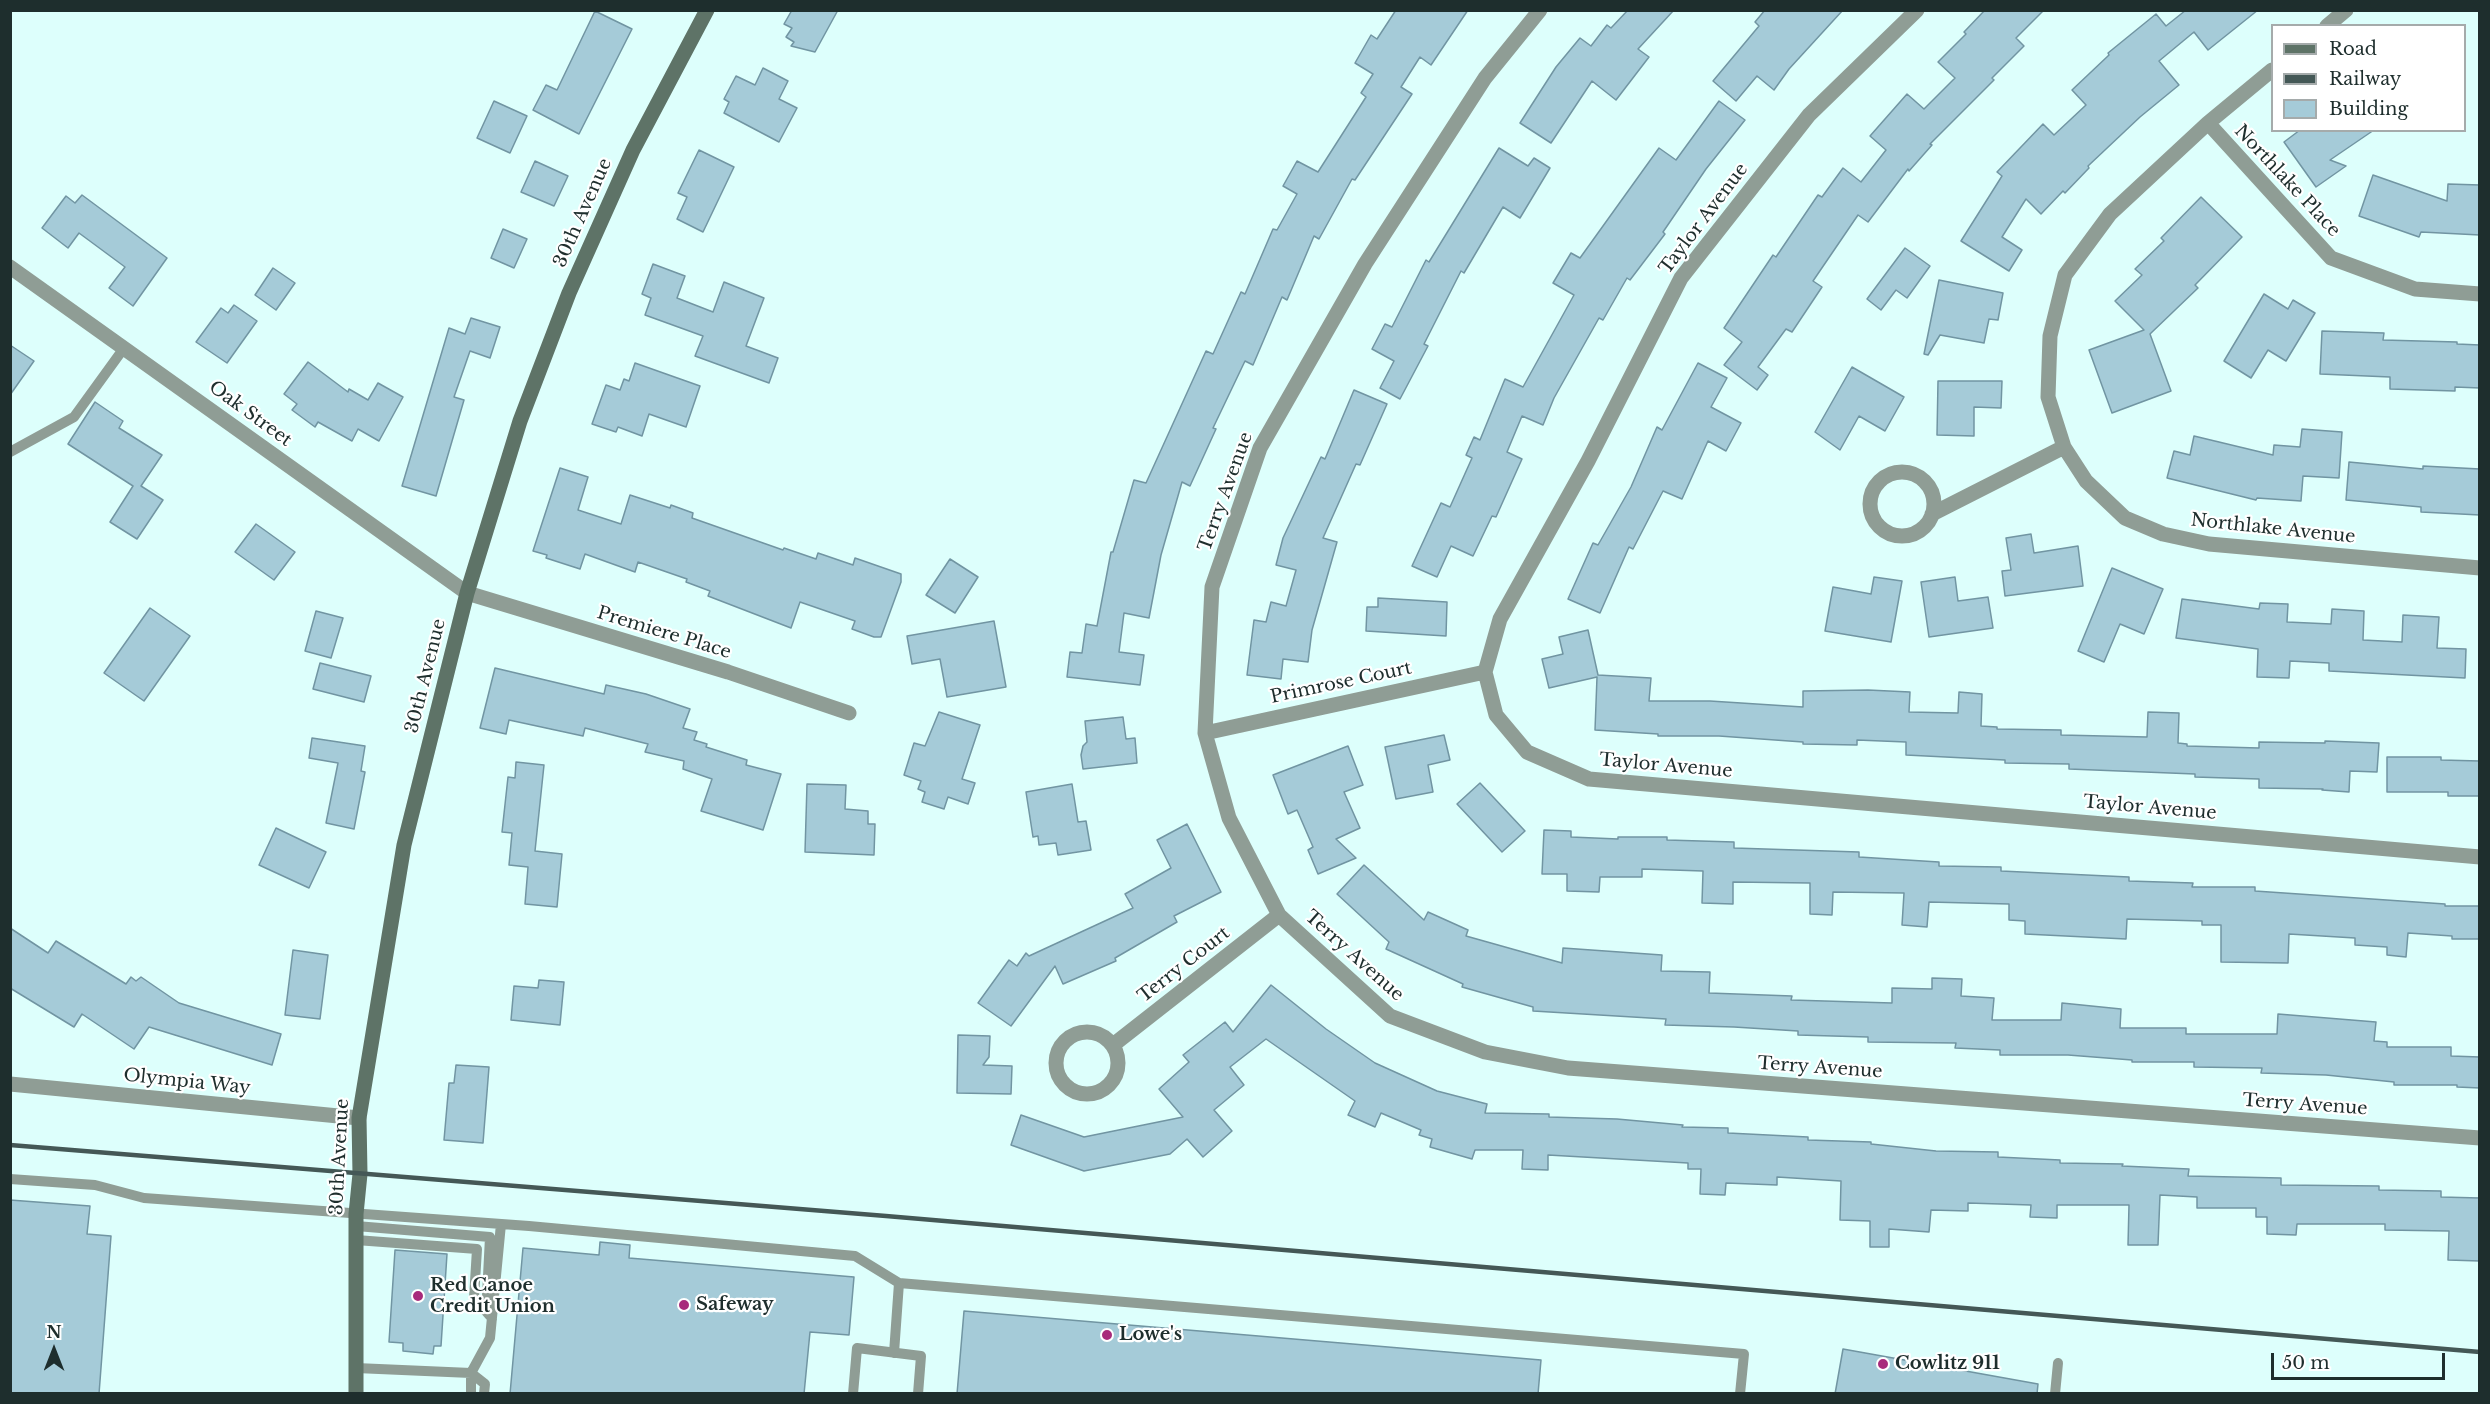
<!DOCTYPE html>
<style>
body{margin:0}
#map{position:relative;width:2490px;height:1404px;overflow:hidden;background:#ddfffc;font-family:"Libre Baskerville",serif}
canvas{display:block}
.frame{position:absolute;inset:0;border:12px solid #1e2e2d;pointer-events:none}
.legend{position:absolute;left:2271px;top:24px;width:195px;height:108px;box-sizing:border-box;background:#fff;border:2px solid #a5abab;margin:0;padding:8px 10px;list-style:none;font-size:18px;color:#1e2e2d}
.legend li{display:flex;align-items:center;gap:12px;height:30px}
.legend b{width:30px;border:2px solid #a5abab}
.north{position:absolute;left:24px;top:1320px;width:60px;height:60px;-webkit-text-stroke:4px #fff;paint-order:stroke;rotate:0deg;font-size:16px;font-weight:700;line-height:24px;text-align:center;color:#1e2e2d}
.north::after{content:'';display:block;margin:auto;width:21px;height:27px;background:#1e2e2d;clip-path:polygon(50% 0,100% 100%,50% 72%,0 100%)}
.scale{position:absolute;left:2271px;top:1353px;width:174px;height:27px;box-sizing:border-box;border:3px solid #1e2e2d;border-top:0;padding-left:8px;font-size:18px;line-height:21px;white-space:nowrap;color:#1e2e2d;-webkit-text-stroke:4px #fff;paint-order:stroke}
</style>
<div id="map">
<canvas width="2490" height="1404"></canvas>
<div class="frame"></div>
<ul class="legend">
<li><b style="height:8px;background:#5e7367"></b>Road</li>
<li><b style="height:8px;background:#445856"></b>Railway</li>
<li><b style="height:16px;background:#a5cbd8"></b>Building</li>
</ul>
<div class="north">N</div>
<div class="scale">50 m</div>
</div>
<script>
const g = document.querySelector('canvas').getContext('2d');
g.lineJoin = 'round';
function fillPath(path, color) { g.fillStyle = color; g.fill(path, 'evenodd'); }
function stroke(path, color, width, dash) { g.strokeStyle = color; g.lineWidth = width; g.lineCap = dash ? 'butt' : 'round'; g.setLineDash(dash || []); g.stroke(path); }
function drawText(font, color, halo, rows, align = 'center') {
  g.font = font + ' "Libre Baskerville",serif'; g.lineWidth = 4.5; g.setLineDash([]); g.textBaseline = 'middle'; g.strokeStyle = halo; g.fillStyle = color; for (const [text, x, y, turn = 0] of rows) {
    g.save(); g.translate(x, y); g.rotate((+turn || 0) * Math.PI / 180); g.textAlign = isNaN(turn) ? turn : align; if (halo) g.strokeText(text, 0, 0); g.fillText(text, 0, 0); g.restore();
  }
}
const building = new Path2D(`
 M792 10H838L815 52 791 46 794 42 786 37 792 28 784 24Z
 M1396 10H1468L1431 65 1420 57 1401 87 1412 94 1355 180 1352 179 1319 239 1314 236 1287 300 1282 297 1253 365 1245 361 1213 428 1216 429 1190 486 1182 482 1161 555 1149 618 1124 613 1119 652 1144 655 1140 685 1067 677 1070 652 1082 653 1086 624 1097 626 1111 552H1113L1134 480 1146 483 1206 351 1213 354 1241 292 1245 294 1273 229 1277 230 1297 194 1283 186 1297 161 1318 172 1366 97 1361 93 1373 74 1355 63 1371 35 1377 39Z
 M1628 10H1674L1638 49 1649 57 1616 100 1592 81 1551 143 1520 123 1556 67 1580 38 1591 46 1607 25 1611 28Z
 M1765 10H1843L1789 69 1774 90 1757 76 1736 101 1713 81 1759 26 1755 22Z
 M1985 10H2044L2016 38 2024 46 1992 78 1994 80 1930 144 1932 145 1909 171 1908 169 1868 222 1858 215 1813 281 1822 287 1792 332 1786 329 1758 367 1768 375 1757 390 1724 365 1742 342 1724 328 1773 255 1776 257 1818 195 1822 197 1843 168 1861 182 1886 150 1870 136 1907 94 1924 109 1955 78 1938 62 1966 34 1964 32Z
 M2186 10H2258L2208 50 2194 32 2159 61 2179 85 2140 117 2088 166 2089 168 2065 193 2063 191 2041 214 2026 199 2002 237 2022 250 2009 271 1961 241 2002 176 1997 172 2043 124 2054 135 2086 105 2072 90 2109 55 2108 53 2156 14 2166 26Z
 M595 11 632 29 579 134 533 110 546 85 557 90Z
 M763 68 788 81 779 99 797 108 779 142 724 113 729 102 724 99 736 76 755 85Z
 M494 101 527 116 510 153 477 138Z
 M1719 101 1745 120 1706 169 1663 232 1665 234 1630 280 1627 278 1603 320 1599 318 1554 398 1543 425 1522 416 1507 452 1522 459 1496 517 1492 516 1473 556 1451 546 1437 577 1412 566 1441 503 1450 507 1472 458 1466 455 1474 437 1480 440 1505 379 1523 387 1574 295 1553 283 1571 253 1580 258 1659 148 1676 160Z
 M2300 130H2374L2330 160 2346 166 2316 187 2284 142Z
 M1499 148 1528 166 1534 158 1550 168 1520 218 1503 207 1464 273 1461 271 1424 344 1428 346 1400 399 1380 388 1394 361 1372 349 1385 324 1392 327 1426 260 1429 262Z
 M699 150 734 167 703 232 677 219 687 197 678 193Z
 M535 161 568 176 554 206 521 192Z
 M2373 175 2447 201 2448 184 2480 185V235L2421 232 2419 237 2359 216Z
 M82 195 167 258 133 306 109 288 125 267 79 233 68 248 42 228 66 196 75 203Z
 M2201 197 2242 237 2195 285 2198 288 2150 334 2171 391 2112 413 2089 350 2144 330 2115 301 2142 275 2135 269 2164 241 2161 238Z
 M503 229 527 239 514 268 491 258Z
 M1905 248 1930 266 1907 298 1896 290 1881 310 1867 299Z
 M653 264 685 276 677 298 713 312 724 282 764 298 746 346 778 358 769 383 695 356 703 336 645 315 651 298 642 294Z
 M273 268 295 283 276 310 255 295Z
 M1939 280 2003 293 1998 320 1989 319 1984 343 1940 335 1928 355 1924 354Z
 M2264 294 2288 309 2293 300 2315 313 2286 361 2268 350 2251 378 2224 361Z
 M234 305 257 321 227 363 196 342 221 308 228 313Z
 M471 318 500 327 490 358 470 351 454 397 464 400 436 496 402 486 449 328 465 334Z
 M2322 331 2384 333 2383 340 2457 342V344L2480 345V388L2455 387V391L2390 389V377L2320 374Z
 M10 345 34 361 10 395Z
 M308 362 348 392 349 389 368 400 378 383 403 397 379 441 358 429 352 441 318 422 315 427 292 410 297 404 284 394Z
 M635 363 700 386 686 427 649 414 642 436 618 427 616 432 592 424 606 385 620 390 624 379 629 381Z
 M1698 363 1727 378 1711 407 1741 423 1726 451 1708 441 1682 499 1663 491 1633 549 1629 547 1600 613 1568 599 1593 543 1598 545 1631 487 1657 427 1662 430Z
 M1852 367 1904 397 1885 431 1859 416 1840 450 1815 432Z
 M1938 381H2002L2001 408 1974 407V436L1937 435Z
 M1354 390 1387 404 1360 465 1356 464 1323 538 1337 542 1312 630 1308 662 1283 659 1281 679 1247 675 1254 620 1266 622 1271 602 1286 606 1296 570 1276 565 1283 538 1321 457 1325 459Z
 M95 402 123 421 119 428 162 455 141 486 163 500 137 539 110 522 133 486 68 444Z
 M2302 429 2342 432 2339 478 2303 476 2301 501 2257 498 2256 500 2167 478 2174 451 2190 455 2194 436 2273 455 2274 445 2300 447Z
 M2349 462 2423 469V466L2480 469V515L2421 512V507L2346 500Z
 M560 468 588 477 578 510 621 524 630 495 670 508 671 505 693 513 692 518 783 550 784 548 816 559 818 553 853 565 855 558 901 574V582L881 637H874L852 629 855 621 800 602 791 628 708 596 710 591 686 582 687 579 638 562 635 572 585 554 580 569 546 558 547 555 533 551Z
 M256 524 295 552 274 580 235 552Z
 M2031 534 2034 553 2078 546 2083 586 2005 596 2002 571 2011 570 2006 538Z
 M950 559 978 577 955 613 926 595Z
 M2112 568 2163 589 2144 634 2120 624 2104 662 2078 651Z
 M1874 577 1902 581 1891 642 1825 631 1833 587 1871 594Z
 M1955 577 1958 601 1988 597 1993 628 1929 637 1921 582Z
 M1378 598 1447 602 1446 636 1366 631 1367 607H1378Z
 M2182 599 2259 609 2260 603 2288 604 2287 622 2331 624 2332 609 2364 611 2363 640 2402 642 2403 615 2439 617 2437 648 2466 649 2465 678 2329 671V663L2290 661 2289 678 2257 677 2258 649 2176 638Z
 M150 608 190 636 144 701 104 673Z
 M316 611 343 618 331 658 305 651Z
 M994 621 1006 687 947 697 940 659 912 664 907 636Z
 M1588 630 1598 675 1651 678 1649 701H1710L1803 707V691L1868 690 1910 692 1909 712 1958 713 1959 692 1982 694 1981 726 1997 727V729L2061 730V735L2147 737 2148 712 2179 713 2178 743 2187 744V746L2259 748V742L2325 743V741L2379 743 2377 772 2350 771 2349 792 2322 790 2323 789 2259 788V779L2195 777V774L2069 769V764L2005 763V760L1906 755V742L1857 740V745L1803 744V742L1719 736H1658V734L1595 730 1597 677 1549 688 1542 659 1563 654 1559 637Z
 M320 663 371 676 364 702 313 689Z
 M495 668 604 694 606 685 646 694 690 709 683 728 697 732 694 740 707 744 706 747 747 760 746 765 781 774 763 830 701 811 712 779 683 769 684 761 645 752 648 744 585 728 583 736 509 720 506 734 480 728Z
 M939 712 980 725 962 779 975 783 968 804 948 797 944 809 922 802 925 792 918 789 921 781 904 775 914 743 925 746Z
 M1123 717 1126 739 1135 738 1137 763 1083 769 1081 755 1083 746 1087 742 1085 721Z
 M1444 735 1450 760 1428 765 1433 792 1396 799 1385 747Z
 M312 738 365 746 361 771 365 772 354 829 326 823 338 763 309 758Z
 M1348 746 1363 785 1344 792 1360 828 1336 839 1356 858 1318 874 1308 850 1313 847 1297 810 1288 814 1273 775Z
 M2387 757H2441V760L2480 761V796H2448V792H2387Z
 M516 762 544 765 535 851 562 854 557 907 525 904 528 867 509 865 512 833 502 832 508 777 515 778Z
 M1480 783 1525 831 1502 852 1457 804Z
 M807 784 846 785 845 809 868 811V824H875L874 855 805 852Z
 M1072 784 1078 822 1086 821 1091 850 1058 855 1056 843 1039 845 1038 836 1033 837 1026 792Z
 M1187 824 1221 892 1174 916 1177 922 1115 958 1116 961 1063 984 1055 966 1011 1026 978 1003 1009 960 1017 966 1026 953 1029 956 1133 908 1125 894 1171 868 1157 840Z
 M276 828 326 852 309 888 259 865Z
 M1544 830 1571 831V837L1618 839V837H1667V840L1734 842V848L1859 852V857L1939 862V866L2001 867V871L2129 877V881L2193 883 2192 887H2255V891L2445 904V906H2480V939H2452V936L2408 933 2406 957 2387 955V947L2355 945V938L2289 934 2288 963 2221 962V925H2202V921L2127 919 2126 939 2025 934V921L2009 920V904L1929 902 1927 927 1902 925 1904 893 1833 892 1832 915 1810 914V883L1733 882V904L1702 903 1703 871 1642 869V877H1600L1599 892 1567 891V874H1542Z
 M1364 865 1424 920 1428 912 1468 930 1466 936 1562 963 1563 948 1662 955 1661 971 1710 972 1709 993 1792 996 1791 1000 1892 1003V988L1932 989V978L1962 979 1961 996 1994 998 1992 1020H2061L2062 1003 2121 1009 2120 1028H2186V1034H2277L2278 1014 2376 1022 2374 1041 2387 1042V1047H2451V1056L2480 1057V1088L2457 1087V1085H2394V1082L2326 1075 2261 1073 2262 1068 2194 1067V1062H2132V1060L2068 1055H2000V1050L1955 1048 1956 1043 1868 1042V1037L1798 1035V1031L1734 1027 1665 1025 1666 1019 1533 1011V1007L1462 987 1463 984 1386 949 1389 942 1337 894Z
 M10 928 48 953 56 941 126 984 131 977 136 981 141 977 179 1003 281 1034 272 1065 149 1027 134 1049 82 1014 74 1027 10 988Z
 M293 950 328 955 320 1019 285 1015Z
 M539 980 564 982 560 1025 511 1020 514 986 538 988Z
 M1271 985 1326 1029 1375 1063 1437 1091 1487 1104 1485 1113 1549 1114V1117L1617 1119 1683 1125 1682 1127 1728 1128V1133L1808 1137V1140L1871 1142V1144L1936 1151 1998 1152V1157L2060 1160V1163L2123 1164 2122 1166 2189 1169 2188 1176 2281 1178V1185L2379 1186V1190L2441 1191V1197L2480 1198V1261L2448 1260 2449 1231 2385 1230V1224H2297L2296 1235 2267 1234V1217H2256V1208H2197V1197L2160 1195 2158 1245H2128L2129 1205H2057V1218L2030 1217 2031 1205 1968 1203V1211L1931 1210 1929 1232 1889 1229V1247H1870V1221L1840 1220 1841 1181 1777 1177V1185L1726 1183 1725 1195 1700 1194 1701 1169H1688V1163L1548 1155V1170L1522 1169 1523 1150H1475L1472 1159 1430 1147 1432 1139 1419 1135 1421 1130 1381 1113 1375 1127 1348 1115 1355 1101 1266 1039 1230 1067 1244 1085 1214 1110 1232 1131 1203 1157 1187 1139 1170 1154 1084 1171 1011 1145 1021 1115 1084 1137 1183 1117 1159 1089 1189 1062 1183 1055 1225 1022 1233 1032Z
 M958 1035 990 1036 989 1057 983 1065 1012 1066 1011 1094 957 1093Z
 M456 1065 489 1067 483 1143 444 1140 449 1083H454Z
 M10 1200 90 1206 87 1234 111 1236 99 1394H10Z
 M600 1242 630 1245 629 1258 854 1277 849 1335 810 1332 804 1394H510L523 1248 599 1255Z
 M395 1250 447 1254 441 1346H434L433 1354 403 1351V1343L389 1342Z
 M964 1311 1541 1360 1538 1394H957Z
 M1843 1349 2038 1384 2037 1394H1835Z`);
fillPath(building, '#a5cbd8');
stroke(building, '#7195a2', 1.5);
stroke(new Path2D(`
 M10 452 74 417 124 348
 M10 1179 95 1185 144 1198 529 1226 855 1256 899 1283 1744 1354 1740 1394
 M356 1226 490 1237 487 1296 492 1319
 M356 1240 477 1249 474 1298 490 1316
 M894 1353 899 1283
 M356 1368 471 1373 485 1384 484 1394
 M471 1394V1373L490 1338 501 1224
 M853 1394 857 1348 921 1356 918 1394
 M2055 1394 2058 1363`), '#8f9d95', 10);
stroke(new Path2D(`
 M1540 10 1485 78 1365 264 1260 448 1212 587 1205 733 1229 818 1279 915 1390 1016 1485 1052 1568 1068 2480 1138
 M1917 10 1809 115 1681 278 1588 461 1500 619 1485 672 1496 715 1527 752 1589 779 2480 857
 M2327 26 2346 10
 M2272 70 2208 123 2110 214 2065 275 2050 336 2048 397 2064 447 2086 481 2125 518 2163 534 2209 544 2480 568
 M2208 123 2331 258 2415 289 2480 294
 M10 267 467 593 728 672 849 713
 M1870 504a32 32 0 1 1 64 0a32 32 0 1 1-64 0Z
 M1932 514 2064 447
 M1205 733 1485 672
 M1056 1063a31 31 0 1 1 62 0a31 31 0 1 1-62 0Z
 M1113 1045 1279 915
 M10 1084 359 1118`), '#8f9d95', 15);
stroke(new Path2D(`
 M356 1394V1214L360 1174 359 1118 404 845 467 593 520 421 569 293 633 150 707 10`), '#5e7367', 15);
stroke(new Path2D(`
 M10 1145 886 1216 2480 1352`), '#445856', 4.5);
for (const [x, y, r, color] of [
 [418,1296,6,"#a82a7b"],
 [684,1305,6,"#a82a7b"],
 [1107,1335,6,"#a82a7b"],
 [1883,1364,6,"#a82a7b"]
]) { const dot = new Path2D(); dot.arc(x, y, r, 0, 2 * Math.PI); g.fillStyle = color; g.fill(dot); stroke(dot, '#fff', 2); }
drawText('18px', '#1e2e2d', '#fff', [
 ["Northlake Place",2287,181,47],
 ["30th Avenue",583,213,-66],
 ["Taylor Avenue",1704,219,-53],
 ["Oak Street",250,414,36],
 ["Terry Avenue",1226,492,-70],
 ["Northlake Avenue",2273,529,6],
 ["Premiere Place",664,633,17],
 ["30th Avenue",426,676,-76],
 ["Primrose Court",1341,683,-12],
 ["Taylor Avenue",1666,766,5],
 ["Taylor Avenue",2150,808,5],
 ["Terry Avenue",1354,956,42],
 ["Terry Court",1184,965,-38],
 ["Terry Avenue",1820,1068,4],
 ["Olympia Way",187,1082,6],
 ["Terry Avenue",2305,1105,4],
 ["30th Avenue",340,1157,-87]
]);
drawText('bold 18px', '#1e2e2d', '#fff', [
 ["Red Canoe",430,1286],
 ["Credit Union",430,1307],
 ["Safeway",696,1305],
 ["Lowe's",1119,1335],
 ["Cowlitz 911",1895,1364]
], 'left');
</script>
